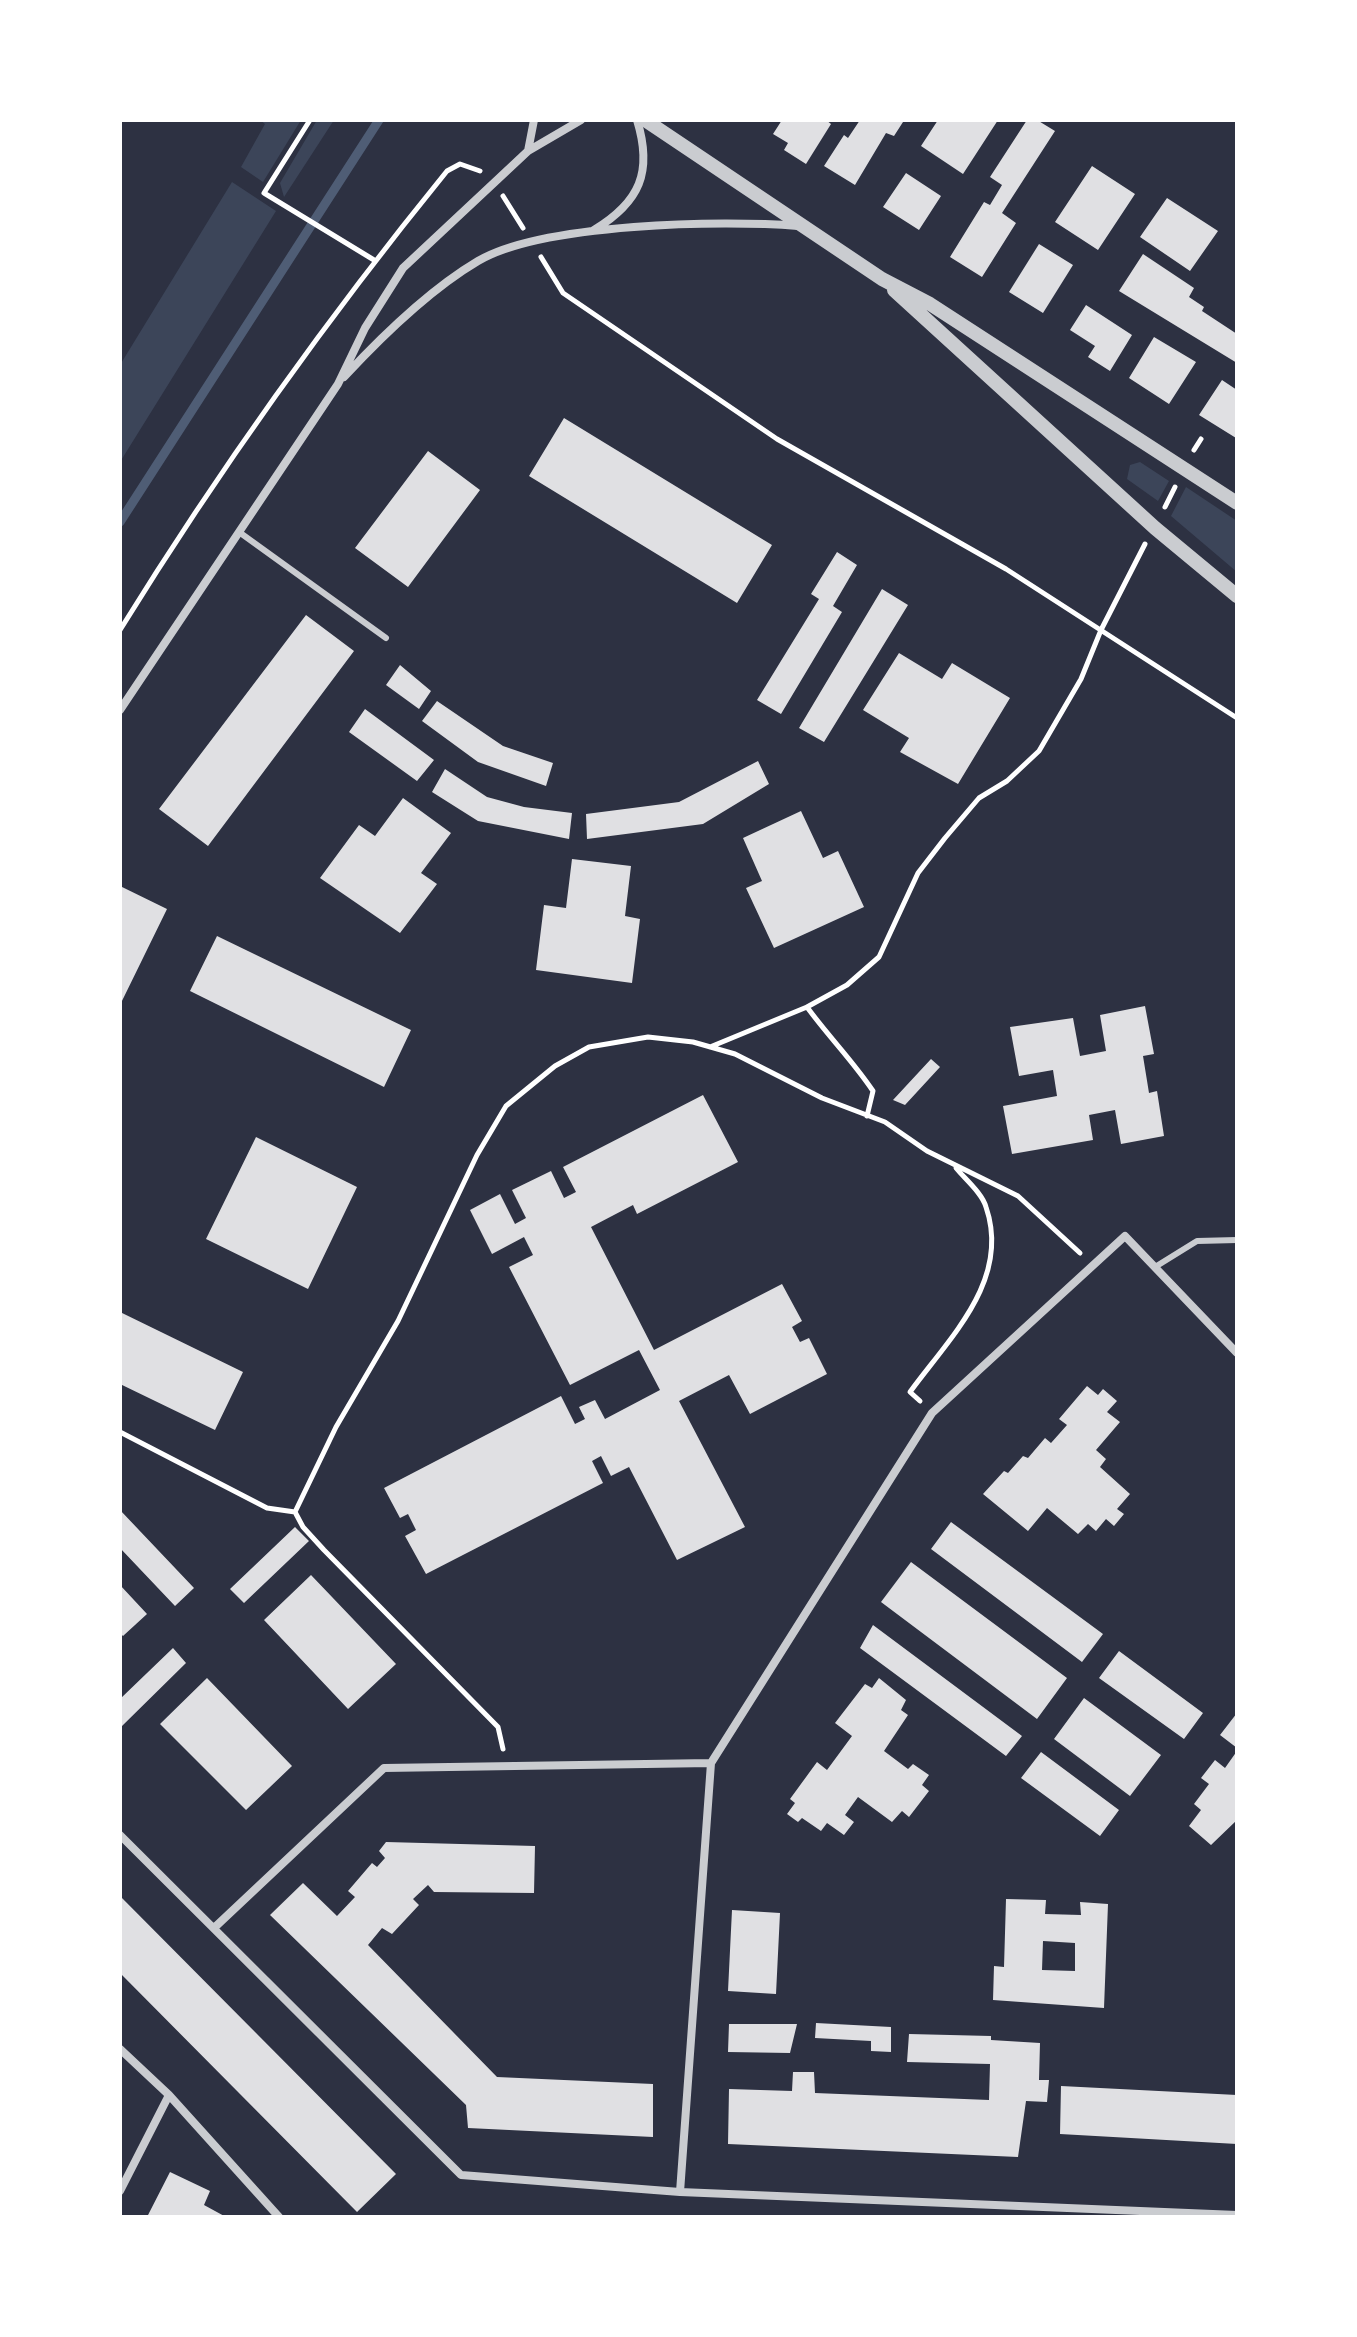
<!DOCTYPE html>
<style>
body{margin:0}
#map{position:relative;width:1357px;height:2337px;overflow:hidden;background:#2d3142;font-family:"IBM Plex Sans",sans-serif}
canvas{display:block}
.frame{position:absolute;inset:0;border:122px solid #fff;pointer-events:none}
</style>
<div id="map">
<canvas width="1357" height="2337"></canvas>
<div class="frame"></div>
</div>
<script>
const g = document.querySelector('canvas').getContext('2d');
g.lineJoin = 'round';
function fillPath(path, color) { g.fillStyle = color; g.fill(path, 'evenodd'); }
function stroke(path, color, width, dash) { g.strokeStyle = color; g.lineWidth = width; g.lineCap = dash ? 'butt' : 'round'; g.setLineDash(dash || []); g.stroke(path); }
fillPath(new Path2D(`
 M260 120H301L263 182 241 167 265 124Z
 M317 120H334L284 197 280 183Z
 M232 182 276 211 120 462V365Z
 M1140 462 1169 481 1158 501 1127 479 1130 465Z
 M1186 487 1237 521V572L1171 516Z`), '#3c4559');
stroke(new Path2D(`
 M120 522 379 120`), '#4f5d75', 9);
fillPath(new Path2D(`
 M782 120H826L831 124 806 164 784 150 788 143 773 134Z
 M860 120 903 122 894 136 886 133 855 185 824 166 844 135 848 138Z
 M938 120H998L963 174 921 146Z
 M1027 120H1037L1055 131 1002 213 1016 223 982 277 950 257 984 202 990 205 1002 185 990 177Z
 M1092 166 1135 194 1098 250 1055 222Z
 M906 173 941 196 919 230 883 207Z
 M1167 198 1218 231 1190 271 1140 237Z
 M1039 244 1073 265 1043 313 1009 292Z
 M1143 254 1194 288 1189 297 1204 307 1202 311 1237 334V363L1119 291Z
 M1086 305 1132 335 1110 371 1088 357 1095 346 1070 330Z
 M1154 337 1196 362 1169 404 1129 378Z
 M1222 380 1237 390 1236 438 1199 415Z
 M564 418 772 545 737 603 529 476Z
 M428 451 480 490 408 587 355 548Z
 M837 552 857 565 833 606 842 612 781 714 757 700 819 599 811 594Z
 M882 589 908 605 824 742 799 728Z
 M306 615 354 651 208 846 159 809Z
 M899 653 942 679 952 663 1010 698 958 784 900 752 909 738 863 710Z
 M400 665 431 691 419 709 386 685Z
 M437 701 503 746 553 763 546 786 478 762 422 721Z
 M365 709 434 760 417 781 349 732Z
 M758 761 769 784 703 824 587 839 586 814 679 802Z
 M445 769 487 797 524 807 572 813 569 839 478 821 432 792Z
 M403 798 451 833 421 873 437 884 400 933 320 878 359 825 375 836Z
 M801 811 823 858 838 851 864 907 774 948 746 888 762 881 743 838Z
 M572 859 631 866 625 916 640 919 632 983 536 970 544 905 566 908Z
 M120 886 167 909 120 1005Z
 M217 936 411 1030 384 1087 190 991Z
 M1145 1006 1154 1054 1143 1056 1149 1093 1157 1091 1164 1136 1121 1144 1115 1110 1089 1115 1093 1140 1012 1154 1003 1106 1057 1096 1053 1070 1019 1076 1010 1027 1073 1018 1080 1056 1106 1051 1100 1015Z
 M931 1059 940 1067 905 1105 893 1100Z
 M703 1095 738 1162 637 1214 633 1205 591 1227 654 1350 782 1284 802 1321 792 1327 800 1342 809 1338 827 1374 750 1414 729 1375 679 1401 745 1527 677 1560 629 1467 611 1476 601 1456 592 1461 603 1483 426 1574 405 1536 416 1530 408 1514 400 1518 384 1488 561 1396 575 1424 585 1419 579 1407 595 1400 605 1419 660 1390 639 1350 570 1385 509 1267 533 1255 524 1237 492 1254 470 1210 500 1194 515 1224 526 1218 512 1190 551 1171 564 1198 576 1192 563 1167Z
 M256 1137 357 1187 308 1289 206 1239Z
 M120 1312 243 1372 215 1430 120 1384Z
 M1087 1386 1098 1395 1103 1389 1117 1401 1107 1412 1120 1422 1096 1450 1106 1459 1100 1467 1130 1494 1117 1509 1124 1514 1114 1526 1106 1519 1096 1531 1088 1524 1078 1534 1047 1508 1028 1531 983 1494 1004 1471 1008 1473 1023 1456 1028 1458 1045 1438 1051 1443 1067 1425 1059 1419Z
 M120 1510 194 1588 175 1606 120 1548Z
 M951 1522 1103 1634 1082 1662 931 1549Z
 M295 1527 309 1541 244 1603 230 1589Z
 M911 1562 1067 1678 1037 1719 881 1602Z
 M311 1575 396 1664 348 1709 264 1620Z
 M120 1585 147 1614 123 1636 120 1633Z
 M873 1625 1022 1736 1006 1756 860 1648Z
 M173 1648 186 1663 122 1726 120 1699Z
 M1119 1651 1203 1713 1184 1739 1099 1678Z
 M207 1678 292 1766 246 1810 160 1724Z
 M879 1678 906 1700 901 1710 908 1715 884 1751 908 1769 913 1764 929 1775 922 1785 929 1791 909 1817 902 1811 892 1822 858 1797 845 1815 854 1822 844 1835 827 1823 821 1831 802 1818 798 1822 787 1814 795 1803 790 1799 817 1762 827 1770 852 1736 835 1723 865 1684 872 1688Z
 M1084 1698 1161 1755 1130 1796 1054 1739Z
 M1237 1713V1748L1220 1735Z
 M1237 1751V1820L1211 1845 1189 1826 1201 1810 1194 1804 1209 1784 1201 1778 1215 1760 1225 1768Z
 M1041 1752 1119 1810 1100 1836 1021 1778Z
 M386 1842 535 1846 534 1893 434 1892 428 1885 413 1899 419 1905 392 1934 382 1928 368 1945 497 2077 653 2084V2137L468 2128 466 2105 270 1915 303 1883 337 1916 355 1897 348 1891 372 1863 377 1867 385 1858 379 1851Z
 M120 1896 396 2174 357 2212 120 1973Z
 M1006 1899 1046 1900 1045 1914 1081 1915 1080 1902 1108 1904 1104 2008 993 2000 994 1966 1004 1967ZM1043 1941 1075 1943V1971L1042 1970Z
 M732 1910 780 1913 776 1994 728 1991Z
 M816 2023 891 2027V2052L871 2051V2041L815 2038Z
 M729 2024H797L790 2053 728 2052Z
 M909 2034 991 2036V2040L1040 2043 1039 2080H1049L1047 2102 1026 2101 1018 2157 728 2144 729 2089 792 2091 793 2072H814L815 2093 989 2100 990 2064 907 2062Z
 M1061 2086 1237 2095V2144L1060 2134Z
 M170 2172 210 2191 204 2205 226 2217H147Z`), '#e0e0e3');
stroke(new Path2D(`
 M310 120 264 193 374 260
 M503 196 523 228
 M541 257 563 293 777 439 1006 569 1237 718
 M1194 450 1201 439
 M1165 507 1175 487
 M120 630C219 470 329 316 447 171L460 164 480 171
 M807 1007 847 985 879 957 918 873 945 838 979 798 1007 781 1039 751 1081 679 1101 630 1145 544
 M710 1047 807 1007C828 1036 853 1061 873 1091L867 1116
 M920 1401 910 1392C950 1337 1011 1280 986 1207 982 1193 965 1179 956 1168
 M120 1432 267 1508 295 1512
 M503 1749 498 1727 324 1550 303 1527 295 1512 336 1427 398 1321 477 1155 506 1106 555 1066 589 1047 648 1037 693 1042 735 1054 822 1098 885 1122 927 1151 1018 1196 1080 1253`), '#fff', 5);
stroke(new Path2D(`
 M239 532 386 638
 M1155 1267 1197 1241 1237 1240`), '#caccd0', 6);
stroke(new Path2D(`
 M528 151 581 120
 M594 230C640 202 653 172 637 120
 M344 377C383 335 429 290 478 261 543 223 722 220 798 226
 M120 710 338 384 365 328 403 268 528 151 534 120
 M120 1835 461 2175 680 2192 1237 2215
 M214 1928 384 1768 711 1763
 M120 2049 169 2095 279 2217
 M120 2191 169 2095
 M680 2192 711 1763 932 1413 1125 1236 1237 1353`), '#caccd0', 8);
stroke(new Path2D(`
 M645 120 882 279 930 304 1237 503
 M894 290 1155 528 1237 596`), '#caccd0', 14);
</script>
